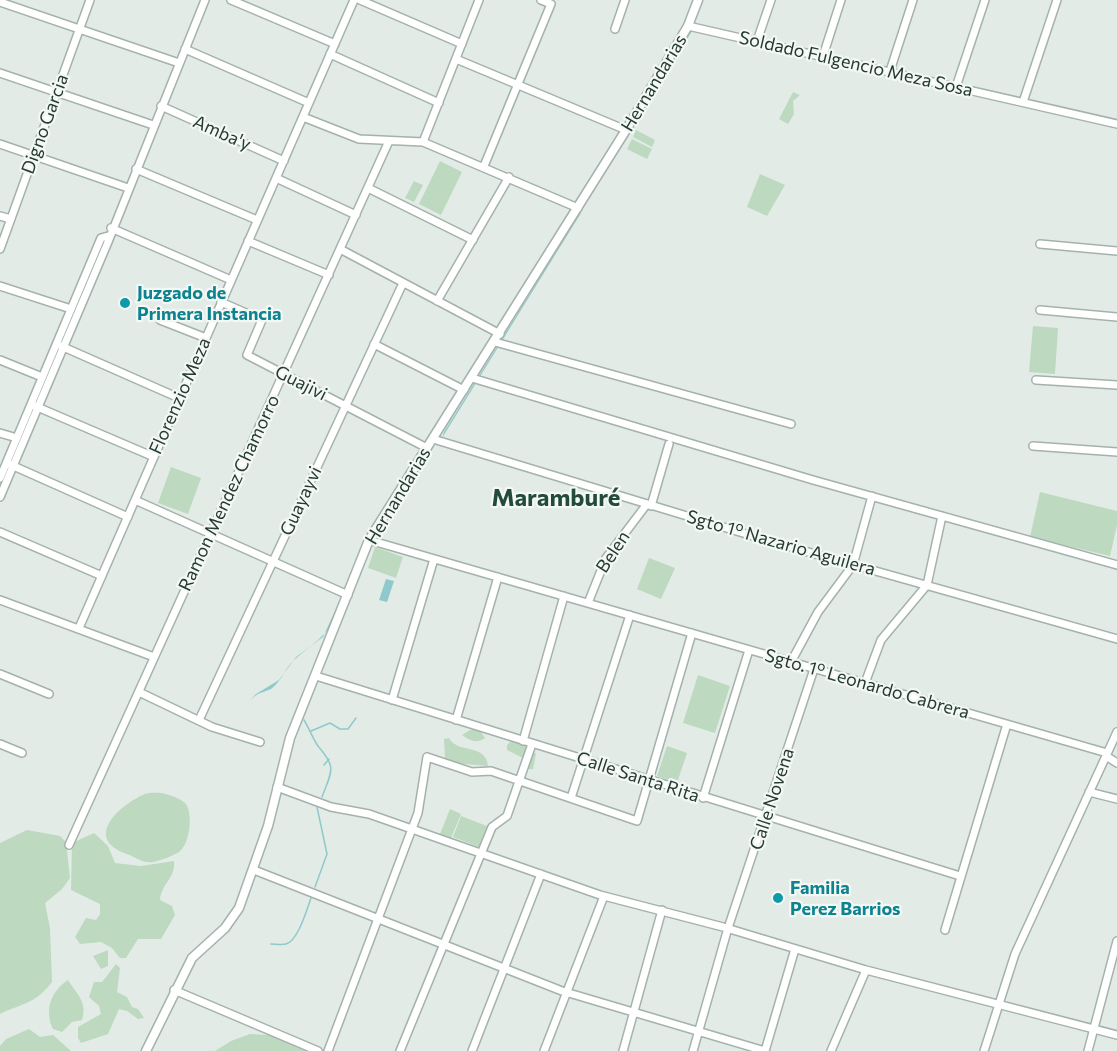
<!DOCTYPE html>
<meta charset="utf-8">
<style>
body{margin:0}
canvas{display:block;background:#e2ebe6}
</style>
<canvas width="1117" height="1051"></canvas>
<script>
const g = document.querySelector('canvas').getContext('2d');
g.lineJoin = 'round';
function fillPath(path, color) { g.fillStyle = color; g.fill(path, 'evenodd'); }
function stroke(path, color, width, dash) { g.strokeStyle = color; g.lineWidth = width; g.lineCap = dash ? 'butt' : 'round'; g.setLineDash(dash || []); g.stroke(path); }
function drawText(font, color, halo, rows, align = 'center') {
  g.font = font + ' Commissioner,sans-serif'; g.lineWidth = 4.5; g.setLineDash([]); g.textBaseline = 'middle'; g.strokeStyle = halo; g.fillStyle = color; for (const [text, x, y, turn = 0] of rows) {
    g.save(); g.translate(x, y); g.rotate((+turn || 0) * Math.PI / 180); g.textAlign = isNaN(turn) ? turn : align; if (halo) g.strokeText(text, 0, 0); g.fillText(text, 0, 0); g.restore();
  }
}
fillPath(new Path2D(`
 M793 92 800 95 793 101 794 114 788 124 779 119Z
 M636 130 655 140 652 147 633 137Z
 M632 139 652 149 647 159 627 149Z
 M440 161 462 172 441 215 419 204Z
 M760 174 785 185 767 216 747 207Z
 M414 181 423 185 414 202 405 198Z
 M1033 326 1058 328 1055 374 1029 372Z
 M171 467 201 478 188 514 158 503Z
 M1040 492 1117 511V525L1110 556 1030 537Z
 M375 547 403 557 396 578 368 568Z
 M649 558 675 568 661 599 637 589Z
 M698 675 730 686 715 733 683 723Z
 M479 729 485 738C477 744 470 741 462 735L470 730Z
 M449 738C457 754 486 743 488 766L454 763 445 758 444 739Z
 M512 740 520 741 536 754 533 769H526L523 758 507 750V745Z
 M667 746 687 753 677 783 657 776Z
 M161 793C168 794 182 799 186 804 193 815 190 844 179 852 173 856 159 861 153 862 144 864 135 857 127 854 83 839 118 806 143 795 148 792 156 793 161 793Z
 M450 809 461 814 451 838 440 834Z
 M461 816 487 826 479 847 453 837Z
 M27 830 60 836 66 842 70 878 62 889 45 903 50 928 52 982C35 1004 23 1003 0 1014V843Z
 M94 833 108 846 115 863 141 866 174 861C176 878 161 884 160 900L172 906 175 915 161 939H138L126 958H120L112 948 101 942 80 944 75 937 86 918 96 920 100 914V904L71 890 72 843Z
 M108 950V966L101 969 93 956Z
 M116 964 120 968 117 992 127 997 132 1007 138 1009 144 1018 138 1019 127 1011 119 1009 108 1034 81 1043 78 1038V1027L101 1014 99 1006 89 997 94 982H102Z
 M68 980C76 993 88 1002 82 1020L72 1022 62 1032 53 1029C44 1010 51 991 68 980Z
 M29 1029 40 1037 53 1035 71 1051H0V1046L6 1039Z
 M250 1034 269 1035 305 1051H215L231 1041Z`), '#bddac1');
fillPath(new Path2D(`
 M691 31H692L599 183Z
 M580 213H581L442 438 444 432Z
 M386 579 394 581 387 602 379 600Z
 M341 598C334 633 318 639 294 660 285 668 282 681 271 689 267 691 262 692 258 694 250 699 244 707 237 714L256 694 279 680 296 657 323 637Z`), '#90c9cb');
stroke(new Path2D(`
 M304 720C309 728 313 739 318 746 337 768 332 770 322 797
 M311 731 330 723 340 729H348L356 718
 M324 765 329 759
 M315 887 327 854 317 807
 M271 944C275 944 282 945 286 944 298 941 307 909 311 898`), '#90c9cb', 1.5);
const minor = new Path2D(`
 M231 0 335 44
 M360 0 462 44
 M0 2 179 63
 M688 26 1117 124
 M615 29 625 0
 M757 41 771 0
 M185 49 309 103
 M330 54 439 103
 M823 56 841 0
 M456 59 626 130
 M890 71 913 0
 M0 73 153 125
 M956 87 985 0
 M1023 102 1057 0
 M161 106 284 161
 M303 117 359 139 423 142 578 208
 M423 142 479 0
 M0 144 128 188
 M484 166 551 4 541 0
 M136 169 257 220
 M276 178 356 215
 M368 188 473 240
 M0 216 11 219
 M111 228 231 280
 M248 241 329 275
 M1040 244 1117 251
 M0 249 90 0
 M340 249 500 334
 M0 286 71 309
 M437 301 509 177
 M221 302 262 320 247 355 427 448
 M1040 310 1117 317
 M160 320 206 338
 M495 342 791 424
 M374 344 464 390
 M61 346 179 398
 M0 360 42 377
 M472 378 813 480 1117 565
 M1036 380 1117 385
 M35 406 154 457
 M0 433 17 438
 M433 439 776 543 1117 639
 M1033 446 1117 452
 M9 464 128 517
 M0 478 101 238 108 236
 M0 497 108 242 205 0
 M135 500 348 595
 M651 506 669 444
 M0 532 102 576
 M369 540 1107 753
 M0 600 154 657
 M588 603 606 558 647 504
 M79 628 354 0
 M791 662 818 612 853 565 872 496
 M0 674 49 694
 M316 676 960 876
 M865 683 881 640 927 585 942 516
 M139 692 212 727 260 742
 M392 700 434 559
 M199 720 403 283
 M456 720 498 577
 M523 741 564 596
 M0 744 22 753
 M1106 756 1117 763
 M277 787 331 807 369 814 600 895 723 927 866 970 1117 1035
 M1089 792 1117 799
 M571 798 630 615
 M703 798 749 650
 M69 845 389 141
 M254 870 562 991 765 1051
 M945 930 1007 724
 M174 990 318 1051
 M328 1051 418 813 427 757 472 772 491 771 637 821 692 633
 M400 1051 492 827 507 816 532 744
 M472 1051 541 874
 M544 1051 604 896
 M623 1051 662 910
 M693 1051 728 928 814 669
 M765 1051 795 949
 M831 1051 866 970
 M984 1051 1015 954 1117 732
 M1088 1051 1117 941`);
const tertiary = new Path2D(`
 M146 1051 192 958 225 928 239 908 268 826 290 738 369 540 626 130 688 26 698 0`);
stroke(minor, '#a5b2ac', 10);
stroke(tertiary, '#a5b2ac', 11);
stroke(minor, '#fff', 7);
stroke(tertiary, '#fff', 8);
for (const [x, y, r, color] of [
 [125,303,6,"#0f9aa8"],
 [778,898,6,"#0f9aa8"]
]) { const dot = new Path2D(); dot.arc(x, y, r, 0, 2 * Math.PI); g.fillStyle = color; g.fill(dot); stroke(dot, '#f3f8f5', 2); }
drawText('18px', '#243a32', '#f3f8f5', [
 ["Soldado Fulgencio Meza Sosa",856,64,13],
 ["Hernandarias",654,83,-59],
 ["Digno Garcia",45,124,-70],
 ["Amba'y",222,133,24],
 ["Guajivi",301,383,27],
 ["Florenzio Meza",180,396,-66],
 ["Ramon Mendez Chamorro",229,493,-65],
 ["Hernandarias",398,496,-59],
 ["Guayayvi",301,501,-65],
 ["Sgto 1º Nazario Aguilera",781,543,16],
 ["Belen",613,552,-57],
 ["Sgto. 1º Leonardo Cabrera",867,684,16],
 ["Calle Santa Rita",638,777,18],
 ["Calle Novena",772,799,-72]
]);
drawText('bold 18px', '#0d838f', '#f3f8f5', [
 ["Juzgado de",137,293],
 ["Primera Instancia",137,314],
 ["Familia",790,888],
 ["Perez Barrios",790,909]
], 'left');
drawText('bold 24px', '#224b3b', '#f3f8f5', [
 ["Maramburé",556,498]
]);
</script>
